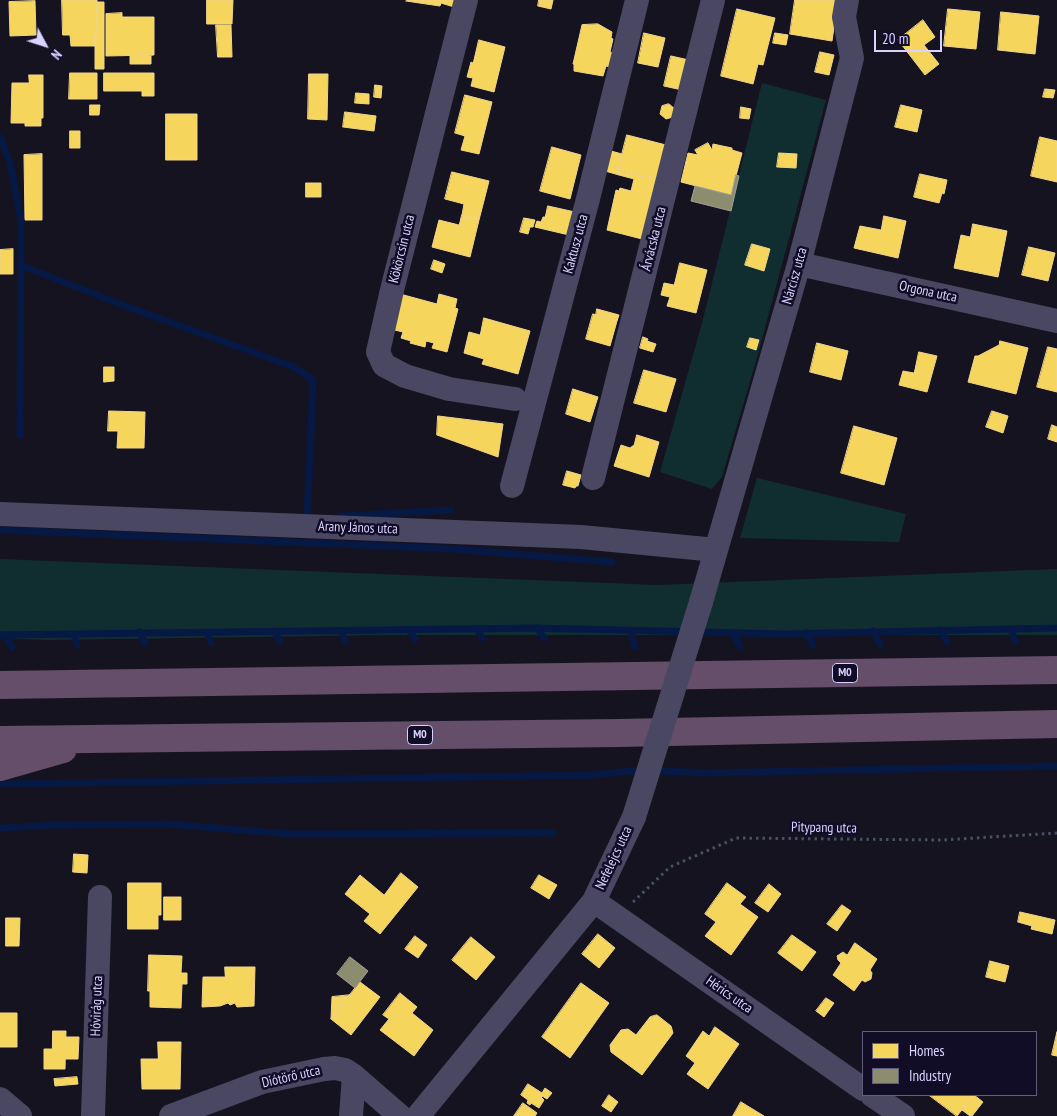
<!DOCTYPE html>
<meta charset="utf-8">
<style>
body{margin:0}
#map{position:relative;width:1057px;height:1116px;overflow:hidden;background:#161321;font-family:"PT Sans Narrow",sans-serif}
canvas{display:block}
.legend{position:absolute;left:862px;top:1031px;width:175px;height:65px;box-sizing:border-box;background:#120d27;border:1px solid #625c7d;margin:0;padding:6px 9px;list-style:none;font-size:15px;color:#dad3ff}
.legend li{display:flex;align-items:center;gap:10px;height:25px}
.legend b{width:25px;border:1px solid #625c7d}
.north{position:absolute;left:20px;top:20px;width:50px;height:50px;-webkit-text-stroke:4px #120d27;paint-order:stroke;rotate:130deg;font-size:14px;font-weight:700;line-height:20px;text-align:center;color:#dad3ff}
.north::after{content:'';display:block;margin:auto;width:18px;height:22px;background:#dad3ff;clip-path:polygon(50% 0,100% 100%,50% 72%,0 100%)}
.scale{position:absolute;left:874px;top:30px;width:68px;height:22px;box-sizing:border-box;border:2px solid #dad3ff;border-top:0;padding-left:6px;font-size:15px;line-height:18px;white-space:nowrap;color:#dad3ff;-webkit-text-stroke:4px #120d27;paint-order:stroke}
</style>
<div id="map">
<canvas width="1057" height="1116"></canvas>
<ul class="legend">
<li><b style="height:14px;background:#f6d55c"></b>Homes</li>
<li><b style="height:14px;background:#8c8c6e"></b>Industry</li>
</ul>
<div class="north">N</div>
<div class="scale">20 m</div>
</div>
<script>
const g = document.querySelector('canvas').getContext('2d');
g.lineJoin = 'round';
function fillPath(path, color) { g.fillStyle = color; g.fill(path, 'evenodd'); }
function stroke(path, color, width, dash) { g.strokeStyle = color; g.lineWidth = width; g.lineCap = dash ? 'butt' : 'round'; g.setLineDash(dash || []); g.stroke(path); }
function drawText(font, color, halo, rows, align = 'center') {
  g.font = font + ' "PT Sans Narrow",sans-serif'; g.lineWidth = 5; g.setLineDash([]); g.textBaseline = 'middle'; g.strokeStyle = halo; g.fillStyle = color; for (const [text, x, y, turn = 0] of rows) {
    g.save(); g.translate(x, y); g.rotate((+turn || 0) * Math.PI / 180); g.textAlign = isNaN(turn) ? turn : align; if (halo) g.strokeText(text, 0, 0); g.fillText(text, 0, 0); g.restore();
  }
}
fillPath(new Path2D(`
 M762 83 826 100 758 354 722 477 712 489 660 472 702 323Z
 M757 478 906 514 899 542 740 538Z
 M0 559 658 585 1057 569V635H391L48 640 0 638Z`), '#102e30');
const homes = new Path2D(`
 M62 0H97V34H95V46H71L70 35H63Z
 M207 0H233L232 24H207Z
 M407 0H456L454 7 441 3 440 6 406 1Z
 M539 0H553L551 9 538 6Z
 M795 0H838L832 41 790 34Z
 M35 1 36 35 10 36 9 2Z
 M97 2H104V69H95V34H97Z
 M737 9 775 18 763 65 758 64 753 84 721 76Z
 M948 9 980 12 976 49 944 46Z
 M1001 12 1039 16 1035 54 998 50Z
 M122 13V17H154V55L106 56V14Z
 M923 20 935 37 924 45 939 64 925 75 898 40Z
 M598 24 612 32 611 38 613 39 610 52 614 53 610 67 606 66 603 76 574 71V64H573L582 25Z
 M216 25H231L232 57H218Z
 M644 33 665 38 658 67 638 63Z
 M775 33 788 35 786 45 773 43Z
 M479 40 505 47 494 92 471 86 473 78 467 77 471 62 473 63Z
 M820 52 834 55 829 75 815 72Z
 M151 55V64H130V56Z
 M671 56 689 60 682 90 664 86Z
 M70 73H97V99H69Z
 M104 73H154V96H142V91H104Z
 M309 74H328L327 120 308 119Z
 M29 75H43V118H41V126H25V123H11L12 83H29Z
 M375 85 382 86 381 98 374 97Z
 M1045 89 1055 90 1053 98 1043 97Z
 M356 93 369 94V104L355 103Z
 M465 95 492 102 479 154 461 150 465 136 455 133Z
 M669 104 675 109 673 117 666 119 660 114 662 106Z
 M90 105H100L99 115H90Z
 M901 105 922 110 917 132 895 127Z
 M741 107 751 109 749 119 740 118Z
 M345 112 376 116 374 131 343 127Z
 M166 114H197V160H166Z
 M70 131H80V148H70Z
 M627 135 666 145 656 180 618 170Z
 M1040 137 1057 141V182L1031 176Z
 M708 143 712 150 713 144 732 148V150L742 153 731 195 681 182 688 153 698 155 695 150Z
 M552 147 581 155 570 199 540 191Z
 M611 151 622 154 618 170 620 171 619 175 605 171Z
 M779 153 797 154 796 168 777 167Z
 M42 154V220H25L24 155Z
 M620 171 656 180 642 239 607 230 616 190 619 191 620 188 631 191 634 179 619 175Z
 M452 172 489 181 479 220 462 215 464 204 445 199Z
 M920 174 947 180 944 194 942 193 939 203 914 197Z
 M306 183H321V197H306Z
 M548 206 575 212 569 235 535 227 537 221 541 222 543 217H545Z
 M462 215 479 220 470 257 432 247 439 220 459 225Z
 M884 216 906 221 898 258 854 248 860 226 881 230Z
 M524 218 535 220 533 227H530L528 234 520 232Z
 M973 224 1007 231 998 277 954 268 961 235 970 237Z
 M752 244 770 249 764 271 745 265Z
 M1029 247 1055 253 1048 281 1022 275Z
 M13 249V274H0V250Z
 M434 260 445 264 442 273 431 269Z
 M680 263 707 270 696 313 667 306 670 297 661 295 664 283 674 285Z
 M400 294 437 304 439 294 457 299 455 308 458 309 447 352 432 348 434 343 426 341 425 347 410 343 411 341 401 338 403 332 390 329Z
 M597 309 619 315 617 321 596 315Z
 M593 314 617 321 610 346 586 339Z
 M484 318 530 331 518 374 482 364 484 359 464 353 469 332 480 335Z
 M643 337 648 339 647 341 656 344 653 352 640 348Z
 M750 338 759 340 756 350 747 347Z
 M1000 341 1028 348 1016 394 968 382 975 356H978L999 345Z
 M817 343 848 351 841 380 810 372Z
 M1048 347 1057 349V392L1037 387Z
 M919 352 937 356 927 392 899 385 903 371 914 373Z
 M104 367H114V381L104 382Z
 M644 370 676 379 666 412 634 403Z
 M573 389 598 397 590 422 566 414Z
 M109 411 145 412 144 448H117L118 431H108Z
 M992 411 1008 416 1003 433 986 427Z
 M438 416 503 424 498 457 437 435Z
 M1052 425 1057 427V442L1048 439Z
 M854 426 897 438 884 485 841 473Z
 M637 435 659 442 649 477 614 466 621 445 630 448 634 445Z
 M567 471 581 475 578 486H576L575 488 563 485Z
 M74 854 88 855 87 873 73 872Z
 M401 873 418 887 380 934 364 921 370 914 345 894 360 875 384 895Z
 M539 875 557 885 549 899 531 888Z
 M128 883H161V915H158V929H128Z
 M727 883 746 897 740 904 758 917 731 955 705 936 716 922 705 914Z
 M769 884 781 894 768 912 755 903Z
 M164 897H181V920H164Z
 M842 905 851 911 837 931 827 924Z
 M1020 912 1055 920 1052 934 1031 929 1032 926 1018 922Z
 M6 918H20L19 946H6Z
 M598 934 615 948 599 968 582 954Z
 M792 935 816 952 802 971 778 953Z
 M415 936 427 945 418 958 405 949Z
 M471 937 495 957 476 980 452 960Z
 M855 943 877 959 870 970 872 973 871 979 865 982 862 980 854 991 833 975 841 963 838 960 837 956 843 952 847 955Z
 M149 955 182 956 181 973H187V984H182L181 1008 150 1007V991H148Z
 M990 961 1009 966 1005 982 986 977Z
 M225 967H255L254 1006 237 1007 235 1003 230 1005 228 1003 220 1006 202 1007 203 977H225Z
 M360 982 380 997 351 1035 331 1019Z
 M581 983 609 1003 570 1058 542 1037Z
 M400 993 417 1007 412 1013 433 1030 414 1056 380 1030 389 1019 383 1015Z
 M350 995 331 1019 332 997Z
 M826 998 834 1003 824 1017 816 1011Z
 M0 1013H17V1047H0Z
 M657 1015 671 1026 673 1033 642 1075 611 1052 610 1045 621 1030 628 1029 636 1035 650 1017Z
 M715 1027 739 1044 708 1089 687 1074 695 1063 686 1056 703 1031 709 1036Z
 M53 1031H66L65 1069H44V1049H52Z
 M1057 1032V1056L1052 1055Z
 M66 1037H79L78 1059H66Z
 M158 1042H181L180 1089H142L141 1059H158Z
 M77 1077 78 1084 55 1086 54 1079Z
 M528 1084 542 1093 545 1088 552 1093 547 1099 542 1096 541 1097 544 1100 539 1108 531 1103 530 1105 527 1103 528 1100 521 1095Z
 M609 1095 618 1102 611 1112 602 1106Z
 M929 1095H974L957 1116Z
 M974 1095 983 1102 972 1116H970L962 1110Z
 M741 1102 764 1116H733Z
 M523 1103 537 1113 535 1116H514Z`);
fillPath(homes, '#f6d55c');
stroke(homes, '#eed48d', 1);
const industry = new Path2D(`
 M736 175 739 176 731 211 691 201 695 186 731 195Z
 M350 957 368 971 355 988 337 974Z`);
fillPath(industry, '#8c8c6e');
stroke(industry, '#a3a19a', 1);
stroke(new Path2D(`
 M0 137 10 162 21 221 20 435
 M20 265 128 307 294 367 313 380 307 518H310
 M341 516 450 510
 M0 530 453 549 612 562
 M537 628 544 638
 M477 629 482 638
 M1011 629 1015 641
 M409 630 415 639
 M940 630 947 642
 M341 631 345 641
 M631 631 635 647
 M873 631 880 644
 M139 632 145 643
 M207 632 211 643
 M275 632 280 642
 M732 633 740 646
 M806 633 813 645
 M74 634 77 645
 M0 635 534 628 785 634 1057 628
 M4 635 12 647
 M0 784 592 775 642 770 704 773 1057 766
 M0 828 52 825 168 824 290 834 553 833`), '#061944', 7);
stroke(new Path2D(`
 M633 902 670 867 736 838 943 840 1057 833`), '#445262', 3, [2.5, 4]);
stroke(new Path2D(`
 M466 0 392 290 378 352 384 365 405 376 449 389 515 399
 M799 264 1057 321
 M593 478 713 0
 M512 486 588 199 637 0
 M0 514 581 537 716 550
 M701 602 799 264 852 58 844 17 847 0
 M594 901 863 1089
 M872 1095 903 1116
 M0 1099 20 1116
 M93 1116 100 897
 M171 1116 262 1082 324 1069 335 1068 345 1070 354 1076 400 1116
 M351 1116 354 1076
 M418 1116 594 901 634 817`), '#494762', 24);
stroke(new Path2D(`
 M0 685 1057 670
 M0 740 619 733 1057 724
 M0 767 63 749`), '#654e69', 28);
stroke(new Path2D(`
 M634 817 701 602`), '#494762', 24);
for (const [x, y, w] of [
 [845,673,25],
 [420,735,25]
]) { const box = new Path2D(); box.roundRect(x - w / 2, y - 9.5, w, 19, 4); g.fillStyle = '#120d27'; g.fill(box); stroke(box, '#dad3ff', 1); }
drawText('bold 12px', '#dad3ff', null, [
 ["M0",845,673],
 ["M0",420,735]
]);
drawText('14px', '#dad3ff', '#120d27', [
 ["Árvácska utca",654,239,-76],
 ["Kaktusz utca",576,244,-75],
 ["Kökörcsin utca",402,249,-76],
 ["Nárcisz utca",795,276,-74],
 ["Orgona utca",928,292,12],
 ["Arany János utca",358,528,2],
 ["Pitypang utca",824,828,1],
 ["Nefelejcs utca",614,858,-65],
 ["Hérics utca",729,995,35],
 ["Hóvirág utca",97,1006,-88],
 ["Diótörő utca",291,1077,-13]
]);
</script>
